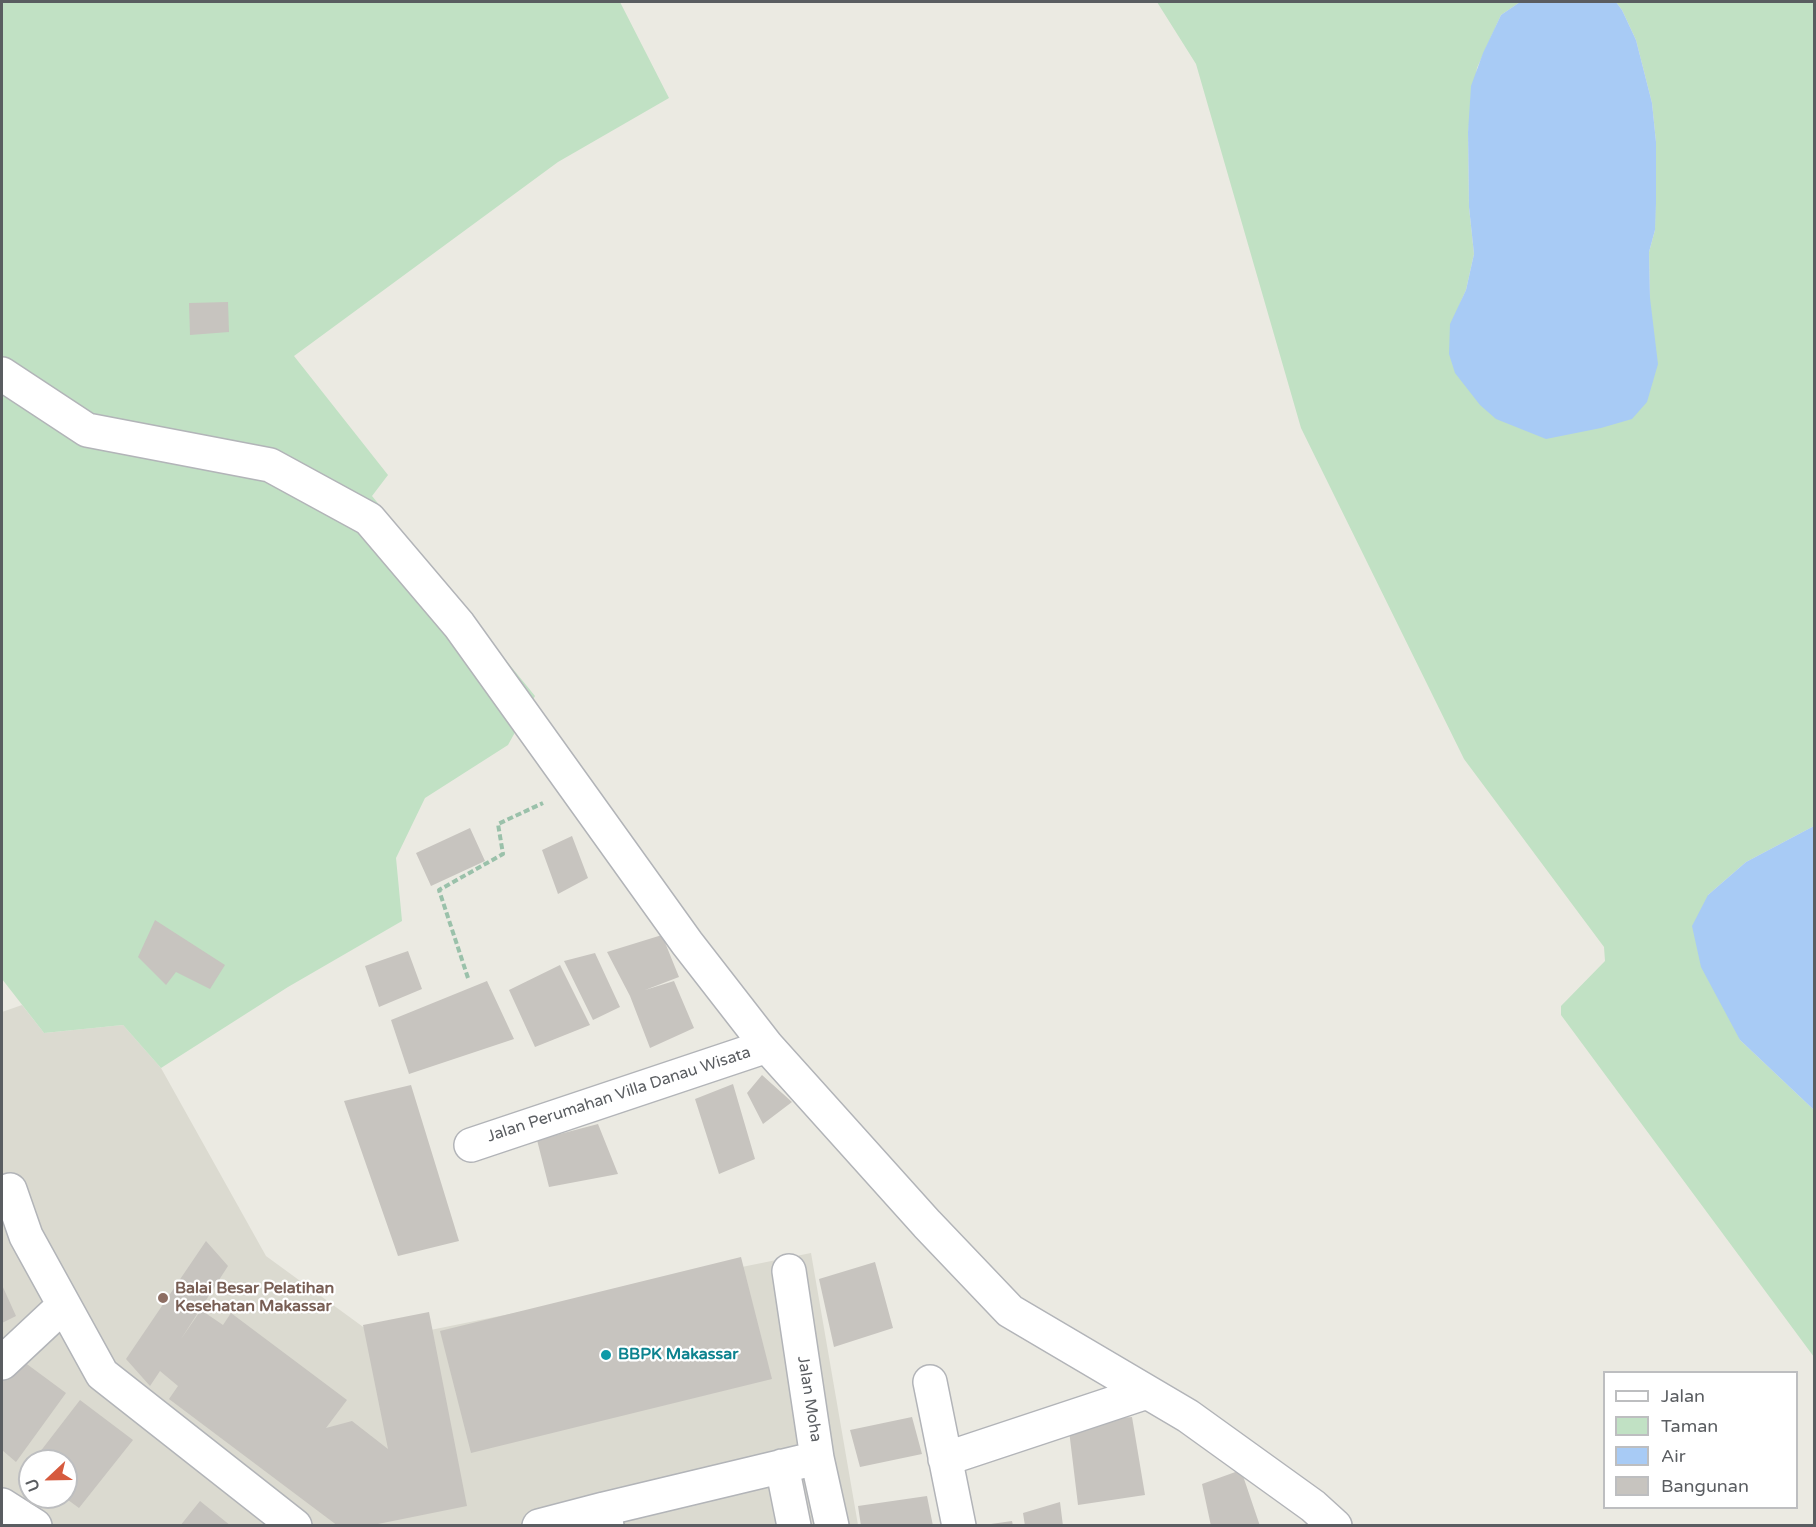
<!DOCTYPE html>
<style>
body{margin:0}
#map{position:relative;width:1816px;height:1527px;overflow:hidden;background:#ebeae2;font-family:"Varela Round",sans-serif}
canvas{display:block}
.frame{position:absolute;inset:0;border:3px solid #5a5d61;pointer-events:none}
.legend{position:absolute;left:1603px;top:1371px;width:195px;height:138px;box-sizing:border-box;background:#fff;border:2px solid #bdbec0;margin:0;padding:8px 10px;list-style:none;font-size:18px;color:#5a5d61}
.legend li{display:flex;align-items:center;gap:12px;height:30px}
.legend b{width:30px;border:2px solid #bdbec0}
.north{position:absolute;left:18px;top:1449px;width:60px;height:60px;box-sizing:border-box;background:#fff;border:2px solid #bdbec0;border-radius:50%;rotate:248deg;font-size:16px;font-weight:700;line-height:24px;text-align:center;color:#5a5d61}
.north::after{content:'';display:block;margin:auto;width:21px;height:27px;background:#d65a3e;clip-path:polygon(50% 0,100% 100%,50% 72%,0 100%)}
</style>
<div id="map">
<canvas width="1816" height="1527"></canvas>
<div class="frame"></div>
<ul class="legend">
<li><b style="height:8px;background:#fff"></b>Jalan</li>
<li><b style="height:16px;background:#c1e1c4"></b>Taman</li>
<li><b style="height:16px;background:#a8cbf5"></b>Air</li>
<li><b style="height:16px;background:#c7c4bf"></b>Bangunan</li>
</ul>
<div class="north">U</div>
</div>
<script>
const g = document.querySelector('canvas').getContext('2d');
g.lineJoin = 'round';
function fillPath(path, color) { g.fillStyle = color; g.fill(path, 'evenodd'); }
function stroke(path, color, width, dash) { g.strokeStyle = color; g.lineWidth = width; g.lineCap = dash ? 'butt' : 'round'; g.setLineDash(dash || []); g.stroke(path); }
function drawText(font, color, halo, rows, align = 'center') {
  g.font = font + ' "Varela Round",sans-serif'; g.lineWidth = 4.5; g.setLineDash([]); g.textBaseline = 'middle'; g.strokeStyle = halo; g.fillStyle = color; for (const [text, x, y, turn = 0] of rows) {
    g.save(); g.translate(x, y); g.rotate((+turn || 0) * Math.PI / 180); g.textAlign = isNaN(turn) ? turn : align; if (halo) g.strokeText(text, 0, 0); g.fillText(text, 0, 0); g.restore();
  }
}
fillPath(new Path2D(`
 M22 1005 44 1033 123 1025 161 1068 266 1256 381 1340 811 1253 858 1525H2V1012ZM30 1461H66V1497H30Z`), '#dbdad0');
fillPath(new Path2D(`
 M2 2H620L669 98 558 162 294 356 388 475 372 496 535 696 508 745 425 798 396 858 402 921 288 987 161 1068 123 1025 44 1033 2 979Z
 M1157 2H1520L1501 15 1477 68 1468 132 1469 207 1474 254 1466 290 1459 306 1650 298 1649 252 1655 230 1656 142 1652 103 1636 40 1622 10 1616 2H1814V826L1746 862 1708 895 1740 1040 1814 1110V1357L1561 1015V1006L1605 961 1604 947 1464 759 1301 428 1196 64Z`), '#c1e1c4');
fillPath(new Path2D(`
 M1520 2H1616L1622 10 1636 40 1652 103 1656 142V203L1655 230 1649 252 1650 298 1658 364 1647 402 1632 419 1601 428 1546 439 1496 419 1480 405 1455 373 1449 354 1450 324 1466 290 1474 254 1469 207 1468 132 1471 86 1483 53 1501 15Z
 M1814 826V1110L1740 1040 1701 967 1692 926 1708 895 1746 862Z`), '#a8cbf5');
fillPath(new Path2D(`
 M228 302 229 332 190 335 189 303Z
 M470 828 485 861 431 886 416 853Z
 M572 836 588 878 558 894 542 850Z
 M155 920 225 965 210 989 176 972 166 985 138 957Z
 M662 935 679 977 645 990 674 981 694 1028 650 1048 630 996 607 952Z
 M408 951 422 989 379 1007 365 966Z
 M595 953 620 1007 593 1020 564 961Z
 M560 965 590 1025 535 1047 509 990Z
 M487 981 514 1039 409 1074 391 1020Z
 M762 1075 792 1102 763 1124 747 1093Z
 M733 1084 755 1159 719 1174 695 1099Z
 M411 1085 459 1241 398 1256 344 1101Z
 M598 1124 618 1174 549 1187 537 1140Z
 M206 1241 228 1266 181 1339 201 1310 223 1325 231 1313 347 1400 326 1428 352 1421 388 1449 363 1325 429 1312 467 1506 368 1526H338L169 1399 178 1386 160 1371 150 1386 126 1359Z
 M741 1257 772 1379 471 1453 440 1331Z
 M875 1262 893 1328 834 1347 819 1279Z
 M2 1285 16 1316 2 1323Z
 M16 1356 66 1393 16 1462 2 1450V1377Z
 M80 1400 133 1440 79 1508 64 1497H66V1461H33Z
 M912 1417 922 1454 860 1467 850 1430Z
 M1132 1417 1145 1495 1078 1505 1068 1422Z
 M1241 1470 1260 1526H1211L1202 1484Z
 M927 1496 933 1526H861L858 1506Z
 M200 1501 231 1526H180Z
 M1060 1502 1063 1526H1025L1023 1513Z
 M1012 1521 1013 1526H992L991 1524Z`), '#c7c4bf');
const minor = new Path2D(`
 M2 374 87 430 270 465 369 519 459 625 687 943 767 1046 927 1224 1010 1311 1188 1416 1313 1506 1335 1526
 M471 1145 767 1046
 M10 1190 26 1236 102 1374 295 1526
 M789 1271 817 1458 832 1526
 M2 1363 64 1305
 M930 1382 959 1526
 M945 1459 1147 1392
 M782 1466 794 1526
 M2 1505 35 1526
 M604 1509 817 1458
 M539 1526 604 1509 607 1526`);
stroke(minor, '#b2b4b8', 36);
stroke(new Path2D(`
 M468 978 439 890 503 854 498 824 543 803`), '#9ac1aa', 4, [6, 3]);
stroke(minor, '#fff', 33);
for (const [x, y, r, color] of [
 [163,1298,6,"#8d6e63"],
 [606,1355,6,"#0f9aa8"]
]) { const dot = new Path2D(); dot.arc(x, y, r, 0, 2 * Math.PI); g.fillStyle = color; g.fill(dot); stroke(dot, '#fff', 2); }
drawText('16px', '#5a5d61', '#fff', [
 ["Jalan Perumahan Villa Danau Wisata",619,1095,-18],
 ["Jalan Moha",809,1399,81]
]);
drawText('bold 16px', '#785e54', '#fff', [
 ["Balai Besar Pelatihan",175,1289],
 ["Kesehatan Makassar",175,1307]
], 'left');
drawText('bold 16px', '#0d838f', '#fff', [
 ["BBPK Makassar",618,1355]
], 'left');
</script>
